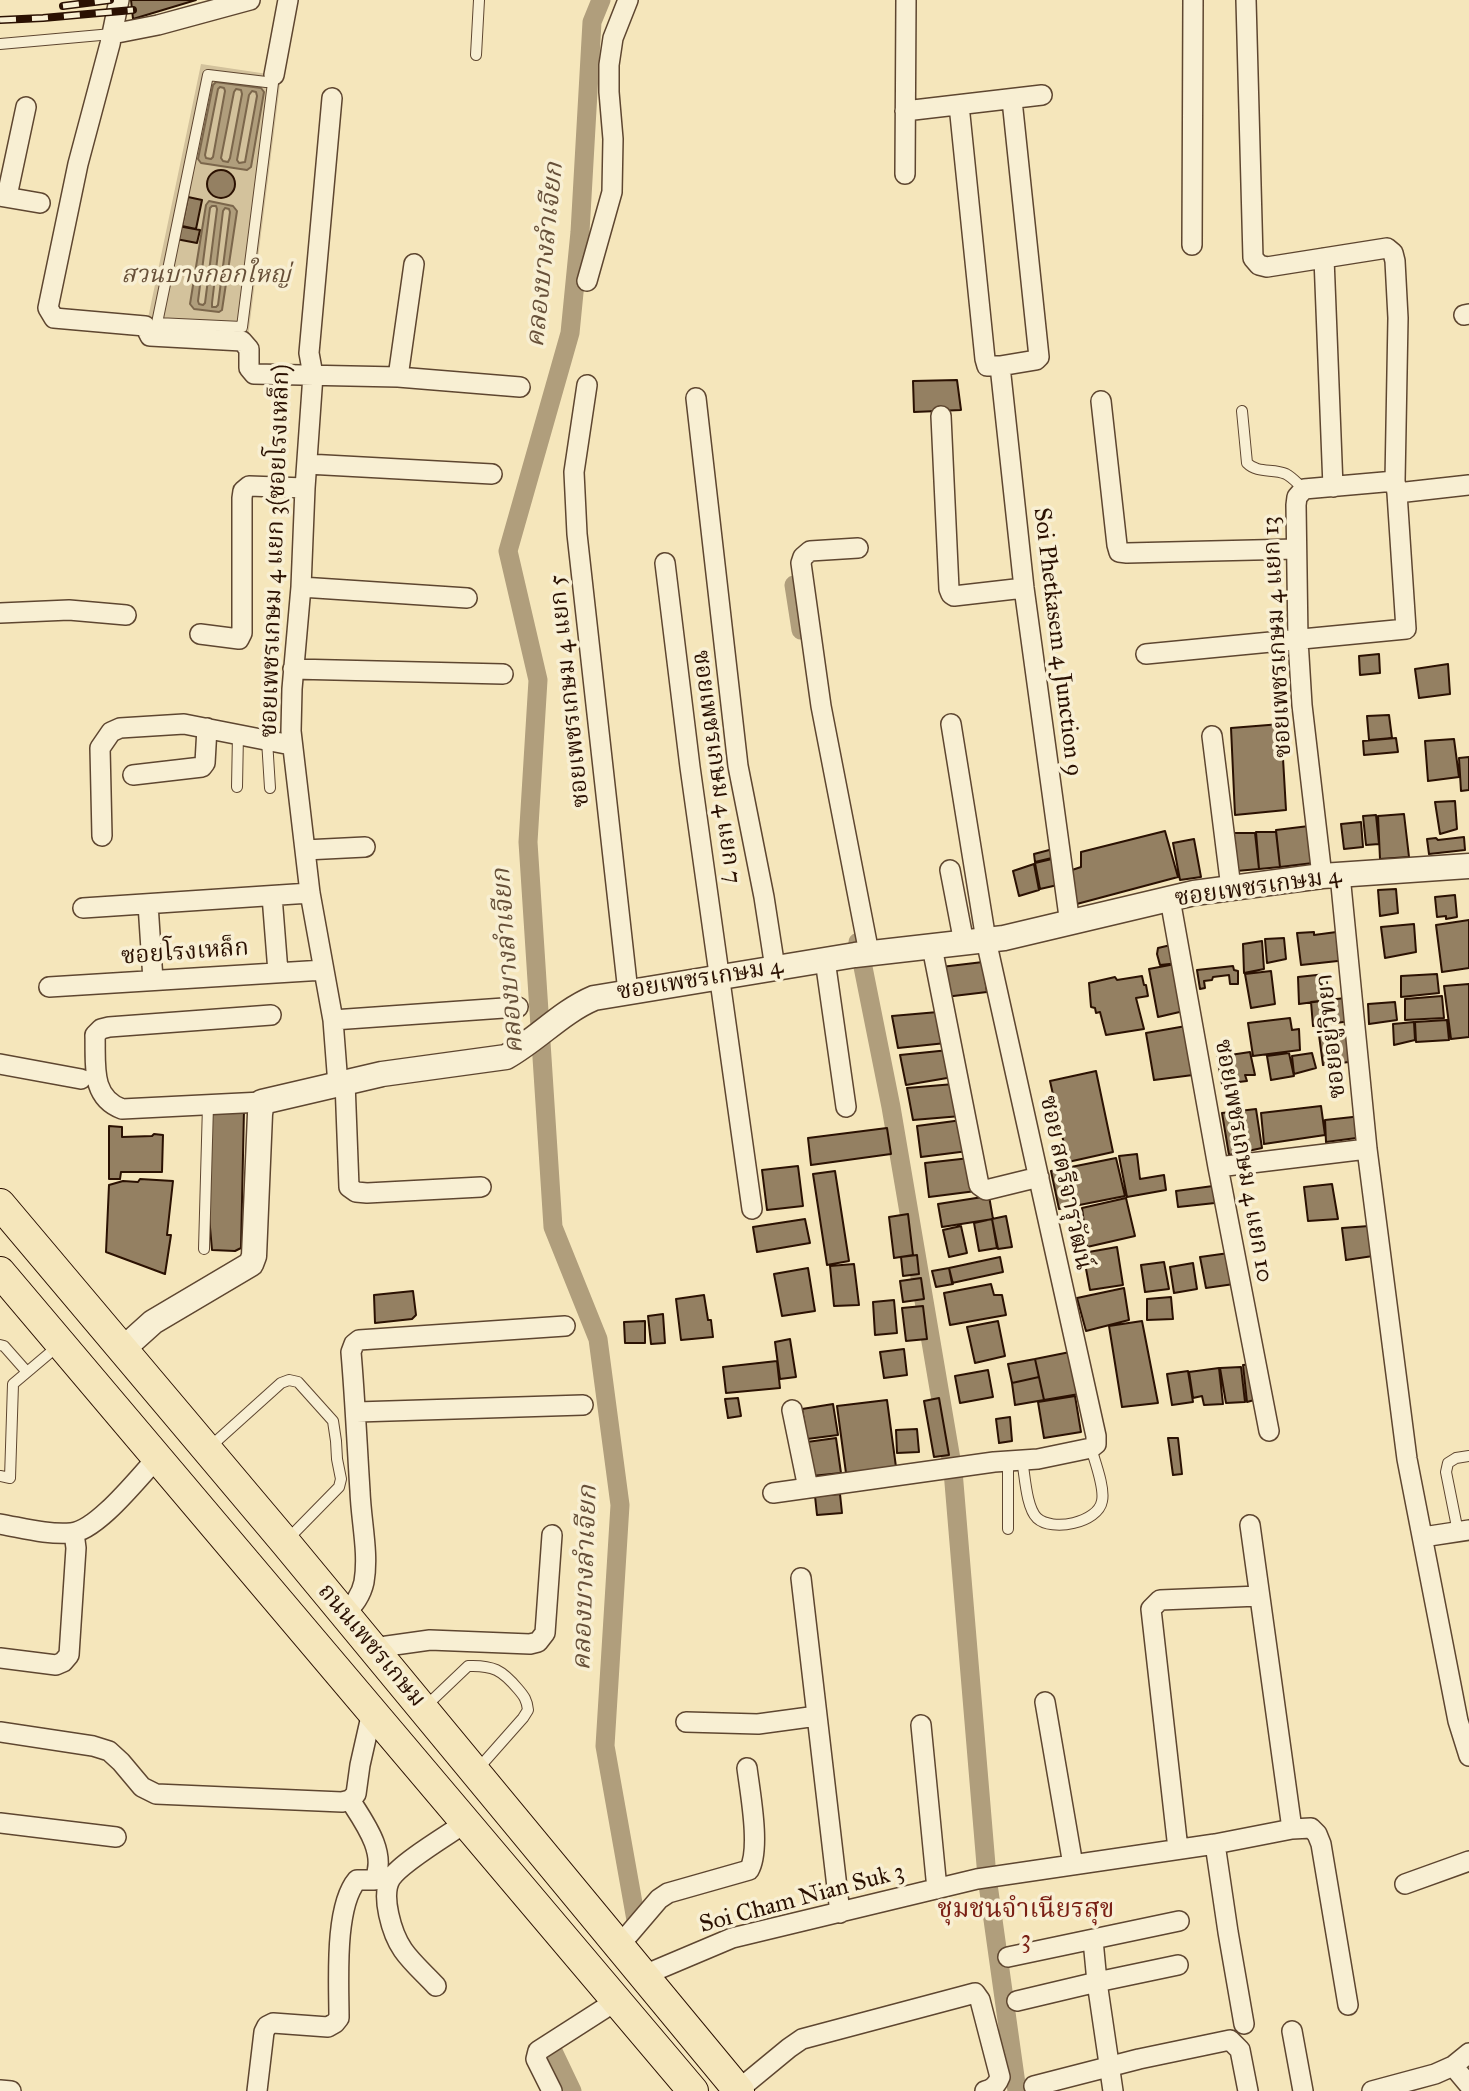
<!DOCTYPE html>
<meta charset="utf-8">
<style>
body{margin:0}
canvas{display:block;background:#f5e6bb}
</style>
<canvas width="1469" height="2091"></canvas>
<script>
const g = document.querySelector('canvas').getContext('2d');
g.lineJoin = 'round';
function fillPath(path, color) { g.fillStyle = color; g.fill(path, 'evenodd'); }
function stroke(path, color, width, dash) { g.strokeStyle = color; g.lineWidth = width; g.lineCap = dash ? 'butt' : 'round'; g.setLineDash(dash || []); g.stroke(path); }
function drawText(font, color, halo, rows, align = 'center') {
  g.font = font + ' "IM FELL Great Primer","Noto Serif Thai",serif'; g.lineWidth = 7; g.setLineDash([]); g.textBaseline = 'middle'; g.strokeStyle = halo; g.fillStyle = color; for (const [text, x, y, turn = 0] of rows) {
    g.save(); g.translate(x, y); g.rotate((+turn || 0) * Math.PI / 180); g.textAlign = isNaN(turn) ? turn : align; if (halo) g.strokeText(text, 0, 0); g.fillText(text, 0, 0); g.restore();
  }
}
fillPath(new Path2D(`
 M201 64 281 76 248 337 147 323Z`), '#d3c29c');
const water = new Path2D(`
 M216 82 261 88 264 92 251 167 247 170 201 163 198 159 213 85ZM220 87 224 88 225 91 213 157 211 159 206 158 205 155 218 89ZM236 89 241 90 242 94 230 158 228 162 223 161 221 158 234 92ZM252 91 256 92 257 96 245 162 239 163 237 160 249 95Z
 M209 201 233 206 237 211 222 310 219 312 194 309 190 304 206 205ZM212 206H216L217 209 205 303 203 305 199 304 198 301 210 208ZM225 208 229 209 230 212 218 305 216 307H212V303L223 211Z`);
fillPath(water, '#b09e7c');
stroke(water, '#7b664b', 2);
stroke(new Path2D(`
 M601 0 592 22 580 232 570 333 508 551 538 680 528 842 553 1227 598 1339 620 1505 605 1746 636 1920
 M794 585 801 630
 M858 942 891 1107 953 1471 987 1877 1017 2091
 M552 2049 572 2091`), '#b09e7c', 19);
const building = new Path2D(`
 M131 0H196L133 19Z
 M207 184a14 14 0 1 1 28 0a14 14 0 1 1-28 0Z
 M188 197 202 200 196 229 182 226Z
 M178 226 200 230 197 243 176 239Z
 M957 380 961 410 914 412 913 381Z
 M1379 654 1380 673 1360 675 1359 656Z
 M1448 664 1450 694 1419 698 1415 669Z
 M1389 715 1392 738 1369 740 1367 716Z
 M1281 724 1286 810 1235 815 1231 728Z
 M1396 738 1398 752 1364 755 1363 741Z
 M1454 739 1459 777 1428 781 1425 741Z
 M1469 757V790L1461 791 1459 758Z
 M1455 801 1457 829 1440 834 1435 802Z
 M1404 814 1409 857 1380 859 1378 816Z
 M1376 815 1379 844 1366 845 1363 816Z
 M1361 822 1363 847 1344 849 1341 824Z
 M1309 826 1313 863 1280 867 1276 830Z
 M1165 831 1178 877 1073 905 1066 872 1081 867V852Z
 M1256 832H1276L1280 867 1259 869Z
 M1233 833H1255L1259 869 1236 871Z
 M1464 837 1465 850 1429 854 1427 839 1436 838 1438 840Z
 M1194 839 1201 877 1180 880 1173 843Z
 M1053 849 1056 857 1035 862 1034 854Z
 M1056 858 1062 884 1040 889 1035 863Z
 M1034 864 1039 890 1019 896 1013 871Z
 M1396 889 1398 913 1380 916 1378 890Z
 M1455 895 1457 917 1446 919V916L1437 917 1435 897Z
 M1469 920V968L1442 972 1436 925Z
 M1414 924 1416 952 1385 958 1381 927Z
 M1344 931 1347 960 1301 965 1297 933 1314 932V935Z
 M1284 938 1286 959 1267 963 1265 939Z
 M1262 941 1264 969 1244 973 1243 944Z
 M1175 944 1179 963 1160 965 1157 954 1158 948Z
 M983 962 987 992 945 997 941 967Z
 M1175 964 1184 1011 1158 1017 1149 969Z
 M1233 966 1234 970 1238 971V984H1230L1229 975 1213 977 1212 980 1204 981 1205 988 1200 989 1197 970Z
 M1271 971 1275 1004 1251 1008 1245 974Z
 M1326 974 1329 1000 1299 1004 1298 977Z
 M1437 974 1439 993 1401 997V976Z
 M1142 976 1144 985H1146L1148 996 1136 998 1144 1029 1106 1035 1100 1012 1096 1013 1095 1008 1091 1007 1089 983 1115 977 1117 980Z
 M1469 984V1037L1451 1039 1444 986Z
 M1442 996 1444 1018 1405 1020V999Z
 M1345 998 1351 1021 1313 1026 1311 1002Z
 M1395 1002 1397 1020 1369 1024 1368 1004Z
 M938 1012 946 1043 898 1048 892 1016Z
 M1290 1018 1292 1030 1299 1029 1300 1050 1253 1056 1248 1023Z
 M1447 1020 1449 1040 1416 1042 1415 1022Z
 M1414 1022 1415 1040 1394 1045 1393 1024Z
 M1186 1026 1193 1075 1154 1080 1146 1033Z
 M1346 1032 1349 1062 1323 1065 1319 1035Z
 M949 1050 953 1077 906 1085 900 1055Z
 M1250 1052 1255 1075H1245L1247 1081 1222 1084 1217 1057Z
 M1289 1053 1294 1076 1271 1080 1267 1056Z
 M1312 1053 1316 1068 1294 1074 1292 1056Z
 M1096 1071 1113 1152 1068 1162 1050 1081Z
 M954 1084 961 1116 913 1120 907 1088Z
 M1321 1106 1325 1135 1264 1144 1261 1113Z
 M212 1109H244L241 1248 235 1251 212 1250 209 1216Z
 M1256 1109 1262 1148 1229 1155 1222 1113Z
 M1362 1116 1364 1137 1326 1142 1325 1120Z
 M962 1120 968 1151 921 1157 917 1126Z
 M109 1126 122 1127V1137L152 1136 154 1134 163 1135 162 1172H121L120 1179H109Z
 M887 1128 891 1154 811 1165 808 1138Z
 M1137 1154 1140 1179 1164 1175 1166 1190 1127 1197 1119 1156Z
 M970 1158 976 1191 929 1197 925 1163Z
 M1116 1158 1125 1196 1059 1209 1051 1171Z
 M798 1166 803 1206 767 1210 762 1170Z
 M835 1171 849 1261 827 1265 813 1174Z
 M140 1179 173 1181 167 1235H171L165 1274 106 1252 109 1185 123 1181 138 1182Z
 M1332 1184 1338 1219 1308 1221 1304 1187Z
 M1213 1186 1215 1203 1178 1207 1176 1191Z
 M989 1196 993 1219 942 1227 938 1204Z
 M1126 1198 1135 1236 1087 1247 1082 1208Z
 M908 1214 913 1255 894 1258 889 1217Z
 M1006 1216 1012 1247 998 1249 992 1219Z
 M805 1219 810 1243 757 1252 753 1227Z
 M992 1219 997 1248 979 1251 974 1223Z
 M961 1226 967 1253 949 1257 943 1230Z
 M1369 1226 1373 1256 1346 1260 1342 1228Z
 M1117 1247 1123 1285 1090 1290 1083 1253Z
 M1229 1253 1234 1284 1206 1288 1200 1257Z
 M917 1255 919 1274 903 1276 901 1257Z
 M1000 1257 1003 1272 952 1283 949 1268Z
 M1164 1262 1169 1289 1145 1292 1141 1265Z
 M1193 1263 1197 1289 1174 1293 1170 1267Z
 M854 1264 859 1305 834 1306 830 1266Z
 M808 1268 815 1311 782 1316 774 1274Z
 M949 1268 953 1284 936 1287 932 1271Z
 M921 1278 924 1299 903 1302 900 1281Z
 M991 1284 994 1295H1002L1006 1315 950 1325 944 1293Z
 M1124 1288 1129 1320 1086 1331 1077 1298Z
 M413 1291 416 1315 412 1319 375 1323 374 1295Z
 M704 1295 708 1320H711L713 1337 681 1340 676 1299Z
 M1171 1297 1173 1319 1147 1320V1299Z
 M894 1300 897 1333 875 1335 873 1302Z
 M923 1306 927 1339 906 1341 902 1308Z
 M663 1314 665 1343 651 1344 648 1316Z
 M645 1321V1343H625L624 1322Z
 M998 1321 1005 1356 975 1363 967 1327Z
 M1142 1321 1158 1403 1122 1407 1109 1326Z
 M790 1339 796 1377 780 1379 775 1342Z
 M904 1349 907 1375 884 1378 880 1352Z
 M1070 1352 1079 1394 1044 1400 1035 1359Z
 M1035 1359 1039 1377 1012 1383 1008 1364Z
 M777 1361 780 1388 726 1393 723 1367Z
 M1254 1364 1258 1399 1247 1402 1243 1365Z
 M1241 1367 1245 1402 1226 1403 1220 1368Z
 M1219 1368 1223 1404 1204 1405 1202 1396 1193 1398 1189 1372Z
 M988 1370 993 1397 960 1403 955 1376Z
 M1188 1371 1193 1402 1172 1405 1167 1374Z
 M1039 1377 1044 1400 1015 1405 1012 1383Z
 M1075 1396 1081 1432 1044 1438 1038 1402Z
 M738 1398 741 1416 728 1418 725 1399Z
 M939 1398 949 1455 934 1457 924 1401Z
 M887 1400 896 1467 846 1473 837 1406Z
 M833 1404 838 1435 807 1439 802 1409Z
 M1010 1417 1012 1441 999 1443 996 1419Z
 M917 1429 919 1452 897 1453 896 1430Z
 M836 1438 841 1473 812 1476 807 1442Z
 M1168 1438H1178L1182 1474 1173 1475Z
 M840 1494 842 1513 817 1515 815 1496Z`);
fillPath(building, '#948062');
stroke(building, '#2b1102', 2);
const service = new Path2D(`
 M0 44 112 34
 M476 55 479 0
 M266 82 208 75 157 323 242 327 274 75
 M1242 411 1247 463C1258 474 1273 468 1286 474 1292 477 1298 484 1304 489
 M267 740 270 788
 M237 787 238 734
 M204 1249 208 1105
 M0 1345 4 1346 27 1372
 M211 1446 281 1383 289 1380 298 1382 333 1421 336 1441 337 1459 341 1479 339 1487 288 1539
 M1022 1460C1025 1475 1026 1507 1037 1518 1052 1532 1098 1523 1102 1501 1105 1488 1095 1462 1091 1448
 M1008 1461V1529
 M0 1476 10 1478 13 1384 58 1346
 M1458 1532 1446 1472 1448 1463 1456 1458 1469 1456
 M426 1706 468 1666C493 1665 502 1670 518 1689 524 1696 527 1700 528 1710L523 1718 477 1770`);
const minor = new Path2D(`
 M119 0 110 44 78 164 48 308 54 318 145 326 150 336 242 341 249 349V368L254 374 398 377 520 387
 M112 34 158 25 250 0
 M274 75 288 0
 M332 98 309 353 313 375 305 488 301 587 292 689 291 731 310 893 333 1020 338 1085
 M959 105 985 359 987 366H1000L1036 360 1039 357 1012 100
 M905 111 1042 95
 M905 174 906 0
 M0 196 40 203
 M7 196 26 107
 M1192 245 1193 0
 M1324 258 1333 487
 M587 281 612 192 613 139 609 92V65L613 38 628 0
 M1464 315 1469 314
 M1000 366 1024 588 1070 924
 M398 377 414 264
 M587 385 574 472 577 534 628 992
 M696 398 738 766 764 897 775 968
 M1101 401 1117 545 1119 552 1127 553 1296 549
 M941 416 949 589 951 594 954 596 1024 588
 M307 464 492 474
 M1397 493 1469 485
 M858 548 810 551 803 557 801 563 821 706 869 953
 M665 563 690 767 752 1209
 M301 587 467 598
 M0 613 69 610 126 615
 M200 634 239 639 242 633V498L243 491 249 486 305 488
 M1146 654 1406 629 1397 493 1395 481 1398 318 1395 261 1393 253 1387 248 1267 267 1259 265 1253 258 1246 0
 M293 669 503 674
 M1212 736 1231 888
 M133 775 202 767 205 763 207 728
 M102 836 100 748 111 732 120 728 184 724 291 745
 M305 850 365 847
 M950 870 964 943
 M1340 875 1367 1149 1407 1459 1458 1721 1469 1756
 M1322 876 1302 705 1298 640 1296 505 1297 497 1304 489 1395 481
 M272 896 278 972
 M1170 899 1218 1167 1269 1431
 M148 904 153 980
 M83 908 310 893
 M932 947 979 1185 986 1190 1039 1177
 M825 960 846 1107
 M49 987 324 970
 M333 1020 518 1007
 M0 1064 81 1079
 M345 1082 349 1187 356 1192 367 1193 481 1187
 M262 1102 122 1109C90 1097 96 1064 95 1035L101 1029 109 1027 271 1015
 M1218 1167 1367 1149
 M792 1410 808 1488
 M357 1412 583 1405
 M773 1493 994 1462 1038 1459 1091 1448 1096 1444V1436L986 940 951 724
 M0 1524C23 1528 48 1535 71 1533 97 1531 139 1477 157 1458
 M1250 1525 1292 1829
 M1423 1537 1469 1530
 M801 1578 840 1913
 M345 1614C354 1604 361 1596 364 1582 369 1553 361 1521 360 1491 357 1445 355 1398 351 1352L354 1344 359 1340 565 1326
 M373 1648 430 1640 530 1644 538 1642 545 1633 552 1535
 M0 1658 56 1665 63 1662 69 1655 76 1548 74 1533
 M1045 1702 1073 1865
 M686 1722 758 1724 817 1716
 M921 1725 937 1889
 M0 1732 93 1746 109 1751 121 1762 142 1787 156 1794 342 1802 350 1800 356 1794 360 1765 372 1712
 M0 1823 116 1837
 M1215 1844 1228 1932 1244 2024
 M1178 1849 1151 1609 1160 1600 1259 1596
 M1405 1884 1469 1861
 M1093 1940 1097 1982 1113 2091
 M618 1947 659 1899 668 1893 749 1870C761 1850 750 1792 747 1768
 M1008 1957 1179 1921
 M642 1976 732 1938 977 1879 1215 1844 1292 1829 1311 1828 1317 1834 1321 1844 1348 2005
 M436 1986C425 1974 412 1963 403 1950 392 1934 380 1895 391 1878 402 1862 448 1835 465 1823
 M1017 2001 1097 1982 1178 1965
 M1292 2031 1303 2091
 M1453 2066 1469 2085
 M1034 2086 1139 2059 1230 2040 1240 2050 1248 2091
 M0 2090 11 2091
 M738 2090 789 2048 802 2039 975 1993 980 2000 1000 2077C997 2085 993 2089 985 2091
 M257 2091 264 2032 267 2026 273 2023 328 2027 335 2023 339 2018C339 1982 334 1907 357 1880H374C388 1854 364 1822 350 1800
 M552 2091 536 2059 538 2051 616 2001
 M1372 2091 1435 2074 1453 2066 1469 2053`);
const tertiary = new Path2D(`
 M123 1349 153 1322 251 1264 254 1256 260 1114 262 1102 382 1074 506 1057C538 1039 561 1012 594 998L855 955 1004 938 1194 893 1322 876 1469 866`);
const primary = new Path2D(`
 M0 1204 285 1542 739 2091
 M0 1272 693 2091`);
stroke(service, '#5e4630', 12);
stroke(minor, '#5e4630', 22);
stroke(tertiary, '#5e4630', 27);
stroke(primary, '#2b1102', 32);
stroke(service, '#f8efd3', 10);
stroke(minor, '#f8efd3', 19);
stroke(tertiary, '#f8efd3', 24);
stroke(primary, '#f5e6bb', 30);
const rail = new Path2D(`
 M63 6 110 0
 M0 20 43 18 133 10`);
stroke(rail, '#2b1102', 8);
stroke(rail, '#f8efd3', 5, [16]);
drawText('italic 24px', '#664f38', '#f8efd3', [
 ["สวนบางกอกใหญ่",206,276]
]);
drawText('24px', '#2b1102', '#f8efd3', [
 ["ซอยเพชรเกษม 4 แยก 3(ซอยโรงเหล็ก)",276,551,-88],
 ["ซอยเพชรเกษม 4 แยก 13",1278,637,-93],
 ["Soi Phetkasem 4 Junction 9",1057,642,83],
 ["ซอยเพชรเกษม 4 แยก 5",570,691,-96],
 ["ซอยเพชรเกษม 4 แยก 7",716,767,82],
 ["ซอยเพชรเกษม 4",1258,888,-8],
 ["ซอยโรงเหล็ก",185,953,-4],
 ["ซอยเพชรเกษม 4",700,980,-9],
 ["ซอยอยู่วิทยา",1332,1036,-96],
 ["ซอยเพชรเกษม 4 แยก 10",1243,1161,80],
 ["ซอย สตรีจารุวัฒน์",1065,1183,78],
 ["ถนนเพชรเกษม",371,1646,50],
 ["Soi Cham Nian Suk 3",802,1899,-15]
]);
drawText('italic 26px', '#675039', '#f8efd3', [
 ["คลองบางลำเจียก",546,255,-84],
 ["คลองบางลำเจียก",509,961,-94],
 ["คลองบางลำเจียก",586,1578,-88]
]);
drawText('26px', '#7a1f14', '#f8efd3', [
 ["ชุมชนจำเนียรสุข",1026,1911],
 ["3",1026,1941]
]);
</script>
